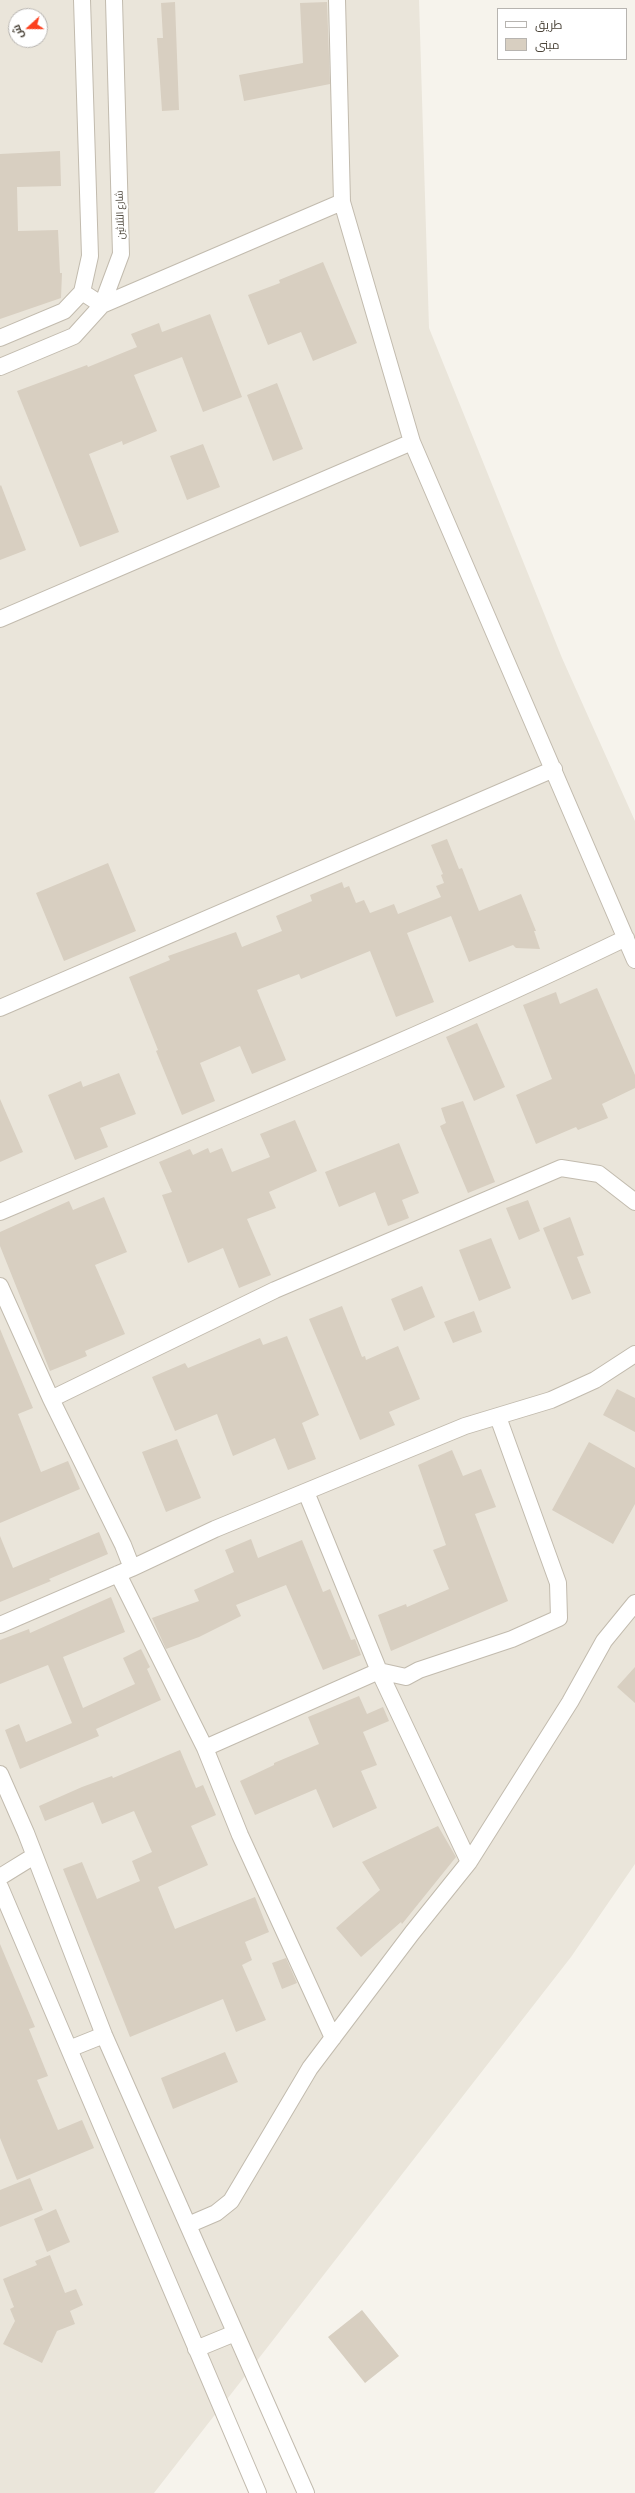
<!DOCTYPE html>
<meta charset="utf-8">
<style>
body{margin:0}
#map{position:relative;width:635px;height:2493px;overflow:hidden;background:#f6f3ec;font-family:Commissioner,Cairo,sans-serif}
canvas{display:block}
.legend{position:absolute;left:497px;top:8px;width:130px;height:52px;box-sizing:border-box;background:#fff;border:1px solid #b7b4b0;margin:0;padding:5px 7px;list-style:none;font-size:12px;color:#4b4439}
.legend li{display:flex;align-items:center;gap:8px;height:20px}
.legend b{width:20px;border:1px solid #b7b4b0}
.north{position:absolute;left:8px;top:8px;width:40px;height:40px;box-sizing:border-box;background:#fff;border:1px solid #b7b4b0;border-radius:50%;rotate:249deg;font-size:11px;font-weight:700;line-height:16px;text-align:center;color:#4b4439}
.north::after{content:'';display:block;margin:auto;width:14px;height:18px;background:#fc3f1d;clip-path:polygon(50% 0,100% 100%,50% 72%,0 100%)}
</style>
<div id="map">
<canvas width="635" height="2493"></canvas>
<ul class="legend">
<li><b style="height:5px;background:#fff"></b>طريق</li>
<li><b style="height:11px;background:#d8cfc1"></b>مبنى</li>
</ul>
<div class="north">ش</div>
</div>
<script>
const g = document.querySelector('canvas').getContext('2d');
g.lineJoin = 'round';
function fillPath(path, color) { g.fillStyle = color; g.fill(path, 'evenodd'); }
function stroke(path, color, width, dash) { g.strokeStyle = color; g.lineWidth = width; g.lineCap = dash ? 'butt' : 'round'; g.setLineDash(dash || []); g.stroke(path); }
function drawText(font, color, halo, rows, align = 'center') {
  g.font = font + ' Commissioner,Cairo,sans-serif'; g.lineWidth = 4; g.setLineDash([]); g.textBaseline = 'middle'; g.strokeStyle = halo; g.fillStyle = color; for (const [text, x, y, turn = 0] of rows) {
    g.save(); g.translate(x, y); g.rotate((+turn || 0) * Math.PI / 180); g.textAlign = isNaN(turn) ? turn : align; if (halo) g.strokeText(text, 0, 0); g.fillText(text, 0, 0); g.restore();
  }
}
fillPath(new Path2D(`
 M0 0H419L429 328 562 658 635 821V1864L571 1957 154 2493H0ZM16 16H40V40H16Z`), '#eae5da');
fillPath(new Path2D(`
 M175 2 179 110 162 111 157 38H163L161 3Z
 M327 2 330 84 244 101 239 75 303 63 300 3Z
 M60 151 61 186 17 187 18 231 58 230 60 273H62L61 298 0 319V154Z
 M323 262 357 343 313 361 301 332 268 345 248 295 280 283 279 280Z
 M210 314 242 397 203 412 182 357 134 375 157 431 123 445 122 441 89 454 119 532 80 547 17 391 87 365 88 367 137 347 131 334 159 323 162 332Z
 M277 383 303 449 273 461 247 395Z
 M203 444 220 487 187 500 170 456Z
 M1 485 26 550 0 560V486Z
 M447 839 459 869 462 868 479 911 521 894 536 931H534L540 949 516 948 513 945 469 962 451 916 407 933 434 1002 396 1017 370 951 301 979 299 974 257 990 286 1060 252 1074 240 1046 200 1063 215 1101 182 1115 156 1051 158 1050 129 977 170 960 168 956 236 932 242 947 282 931 276 916 312 901 310 895 342 882 344 888 349 886 356 903 364 900 370 913 394 904 398 914 441 897 436 886 444 883 441 875 443 874 431 845Z
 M108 863 136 931 64 961 36 893Z
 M597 988 635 1075V1088L602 1104 608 1118 578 1130 576 1127 536 1144 516 1095 552 1079 523 1005 556 992 560 1004Z
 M477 1023 505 1087 474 1101 446 1037Z
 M119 1073 136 1114 100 1128 108 1147 75 1160 48 1095 81 1081 83 1087Z
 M0 1099 23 1152 0 1162Z
 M463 1101 495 1182 468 1193 440 1126 446 1123 441 1108Z
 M295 1120 317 1171 269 1192 276 1208 247 1219 271 1275 239 1288 223 1248 188 1263 162 1195 172 1192 159 1162 190 1149 193 1155 208 1148 210 1153 222 1148 232 1172 270 1157 260 1134Z
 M399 1143 419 1193 402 1200 409 1218 388 1226 375 1192 339 1207 325 1172Z
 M104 1197 127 1252 95 1265 125 1334 85 1351 87 1356 50 1371 0 1246V1232L69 1201 73 1210Z
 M528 1200 540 1231 519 1240 506 1208Z
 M570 1217 584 1255 577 1257 591 1293 572 1300 543 1228Z
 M491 1238 511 1288 479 1301 459 1250Z
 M422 1286 435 1317 404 1331 391 1299Z
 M342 1306 362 1357 365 1356 366 1360 398 1346 420 1399 389 1412 395 1425 360 1440 309 1319Z
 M474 1311 482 1332 453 1343 444 1322Z
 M0 1329 33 1408 18 1414 41 1472 68 1461 80 1489 0 1523Z
 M287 1336 319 1415 302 1423 316 1459 288 1470 275 1438 233 1456 217 1414 175 1431 152 1377 185 1363 188 1368 260 1338 263 1345Z
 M617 1389 635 1398V1432L603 1415Z
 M177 1439 201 1498 166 1512 142 1452Z
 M589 1442 635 1468V1504L613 1544 552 1510Z
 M452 1450 463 1476 481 1469 496 1507 475 1514 508 1601 391 1651 378 1615 406 1604 407 1607 449 1589 433 1550 446 1545 418 1465Z
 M99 1532 108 1554 49 1579 51 1581 0 1602V1536L13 1568Z
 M251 1539 258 1558 302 1540 323 1592 330 1589 351 1640 355 1639 361 1655 323 1670 286 1585 236 1605 241 1616 199 1637 166 1649 152 1618 199 1601 194 1590 234 1572 225 1550Z
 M111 1597 125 1632 63 1657 83 1708 135 1684 123 1658 141 1649 150 1667 147 1669 161 1700 96 1729 99 1736 20 1769 5 1730 19 1724 26 1742 72 1723 48 1665 0 1684V1640L29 1629 30 1633Z
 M635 1667V1703L617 1687Z
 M359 1696 367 1714 383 1707 389 1721 363 1732 377 1765 361 1771 377 1808 333 1828 316 1789 255 1815 240 1781 274 1765V1763L319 1744 308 1717Z
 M180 1750 196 1788 203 1785 216 1815 191 1826 208 1865 158 1887 175 1929 255 1897 269 1932 245 1942 252 1960 242 1965 266 2020 236 2032 223 1999 130 2037 63 1869 82 1862 97 1899 140 1881 132 1861 152 1852 134 1811 102 1824 93 1802 45 1821 39 1806 82 1787 112 1776 113 1778Z
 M438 1826 456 1857 402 1924 401 1922 361 1957 336 1928 380 1890 362 1862Z
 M0 1944 35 2027 29 2029 48 2076 37 2080 58 2130 82 2120 94 2148 17 2180 0 2138Z
 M286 1958 297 1983 282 1989 272 1963Z
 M225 2052 238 2082 173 2109 161 2078Z
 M30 2178 43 2210 0 2227V2190Z
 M56 2209 70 2242 47 2252 34 2219Z
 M50 2255 65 2293 76 2289 83 2305 70 2311 75 2324 57 2331 42 2363 3 2344 15 2321 10 2309 14 2307 3 2279 37 2265 35 2261Z
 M362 2310 399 2356 365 2383 328 2337Z`), '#d8cfc1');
const street = new Path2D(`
 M337 0 342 202 412 442 635 960
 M82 292 102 305 342 202
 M0 338 64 311 82 292 90 256 82 0
 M0 367 74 336 102 305 121 254 114 0
 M0 619 412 442
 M0 1008 554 769
 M0 1212C209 1123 421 1037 626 938
 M0 1286 51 1399 123 1545 132 1568 0 1625
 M51 1399 275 1290 561 1168 599 1174 635 1202
 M306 1492 379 1671 469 1862
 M132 1568 215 1529 465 1426 551 1400 595 1380 635 1354
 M118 1574 205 1748 240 1835 333 2038
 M205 1748 379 1671 406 1677 419 1670 512 1639 559 1618 558 1583 498 1417
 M0 1774 26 1833 104 2035 306 2493
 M0 1877 34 1856
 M0 1887 258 2493
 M69 2049 104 2035
 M188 2225 216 2213 231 2201 310 2068 412 1933 469 1862 570 1702 604 1641 635 1603
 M196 2349 235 2333`);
stroke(street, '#c2bbae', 18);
stroke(street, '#fff', 16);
drawText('10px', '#4b4439', '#fff', [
 ["شارع الثلاثين",120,215,-92]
]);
</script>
